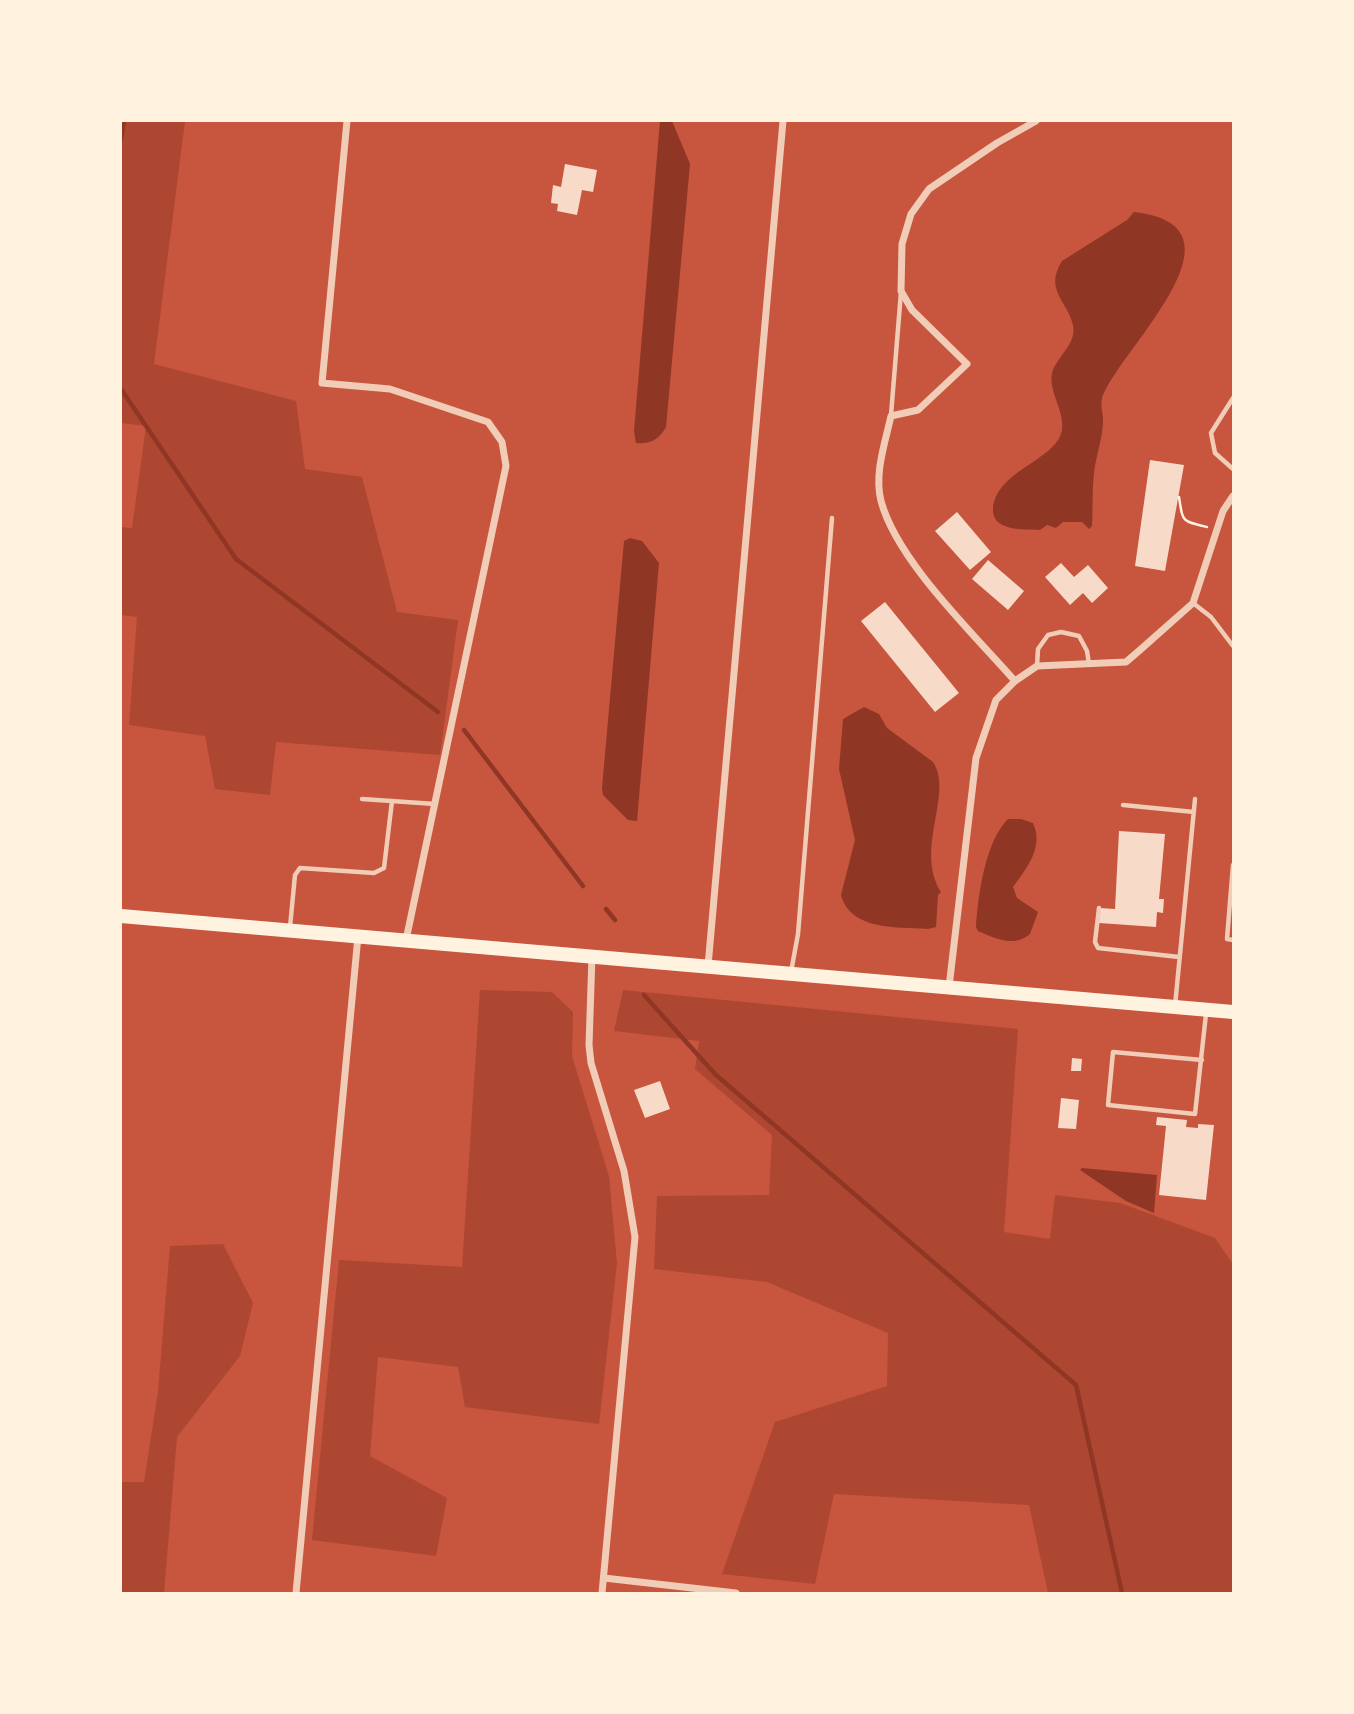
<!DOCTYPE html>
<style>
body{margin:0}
#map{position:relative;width:1354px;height:1714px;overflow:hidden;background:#c8553d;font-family:Lato,sans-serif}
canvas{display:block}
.frame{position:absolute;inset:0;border:122px solid #fff3e0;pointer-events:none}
</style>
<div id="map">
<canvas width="1354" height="1714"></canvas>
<div class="frame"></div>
</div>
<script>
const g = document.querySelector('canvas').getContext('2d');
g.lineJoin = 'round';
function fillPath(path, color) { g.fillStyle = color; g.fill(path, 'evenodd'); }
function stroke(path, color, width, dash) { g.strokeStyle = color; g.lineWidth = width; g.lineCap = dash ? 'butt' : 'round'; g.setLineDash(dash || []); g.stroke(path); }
fillPath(new Path2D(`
 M121 121H185L154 364 296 401 305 469 362 477 397 612 458 620 440 755 276 742 270 795 215 789 205 736 129 725 137 617 121 615V527L132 528 146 426 121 423Z
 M480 990 552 992 573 1012 572 1056 609 1176 617 1263 599 1424 465 1407 458 1367 378 1357 370 1456 447 1498 436 1556 312 1540 339 1260 462 1267Z
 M623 990 1018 1029 1004 1232 1050 1239 1055 1195 1120 1203 1215 1238 1233 1264V1593H1048L1029 1505 834 1494 815 1584 722 1574 775 1422 887 1386 888 1333 767 1282 654 1269 657 1196 769 1195 772 1135 695 1069 699 1041 614 1031Z
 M223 1244 253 1303 240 1356 177 1437 164 1593H121V1482H144L158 1392 170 1246Z`), '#ae4732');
fillPath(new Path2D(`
 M660 121H672L690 164 666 427C659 440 650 444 636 443L634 431Z
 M1134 212C1259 226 1116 353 1102 399 1100 405 1103 413 1103 420 1103 438 1096 455 1094 473 1092 490 1093 509 1092 526L1089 529 1082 522H1063L1056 528 1047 525 1040 530C1025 529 991 532 993 508 997 470 1057 460 1062 430 1065 411 1048 391 1052 373 1057 356 1077 344 1073 325 1067 300 1044 290 1062 261L1127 220Z
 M630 538 642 541 659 563 637 821 628 820 603 795 602 788 624 541Z
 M864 707 879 714 887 728 933 762C954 794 914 849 941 892L938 895 936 927 928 929C900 927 850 931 841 895L855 840 839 769 843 719Z
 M1008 819H1021L1033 823C1044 847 1027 868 1013 887L1017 898 1038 912 1030 934C1013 948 995 938 978 931L976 927C978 896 985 842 1008 819Z
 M1082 1168 1157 1175 1154 1213 1126 1201 1080 1170Z`), '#8f3625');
stroke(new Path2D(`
 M121 139 124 121
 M121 389 236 559 438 712
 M464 730 583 886
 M606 909 615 920
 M644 995 715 1074 1076 1385 1122 1593`), '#8f3625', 4.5);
fillPath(new Path2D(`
 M565 164 597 170 593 192 582 190 577 215 557 211 558 204 551 203 553 185 561 187Z
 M1150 460 1184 465 1165 571 1135 566Z
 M957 512 991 552 970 570 935 531Z
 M988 560 1024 591 1008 610 972 579Z
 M1061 563 1074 577 1088 565 1108 588 1092 603 1083 593 1070 605 1045 577Z
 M885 602 959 693 935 712 861 621Z
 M1119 831 1165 834 1159 899H1164L1163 913 1157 912 1156 927 1099 923 1100 908 1115 909Z
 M1072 1058 1082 1059 1081 1071H1071Z
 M660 1081 670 1109 645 1118 634 1090Z
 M1061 1098 1079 1100 1076 1129 1058 1128Z
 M1157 1117 1187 1120 1186 1127 1198 1128V1124L1214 1125 1206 1200 1159 1195 1166 1126 1156 1125Z`), '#f7dbc8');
stroke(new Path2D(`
 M1179 497C1183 522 1181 521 1207 527`), '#fff3e0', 2.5);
stroke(new Path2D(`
 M1233 398 1211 433 1215 453 1233 469
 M891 415 901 292
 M1193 603 1211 617 1233 646
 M1037 666 1038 649 1048 635 1061 632 1079 636 1087 651 1089 664
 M362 799 435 804
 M1123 805 1194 812
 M1233 865 1227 939 1233 940
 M1099 908 1095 942 1098 948 1179 957
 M290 927 295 875 300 868 374 873 384 868 392 801
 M791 972 798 934 832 518
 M1175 1006 1195 799
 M1202 1060 1113 1052 1108 1105 1195 1114 1206 1014`), '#f1ccb7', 4.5);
stroke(new Path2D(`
 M347 121 322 383 390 389 488 422 502 442 506 466 406 940
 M1015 681C974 634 897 561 881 501 874 474 885 443 891 416L918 410 967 364 912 310 901 291 902 244 911 214 929 189 997 143 1036 121
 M592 956 589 1045 591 1063 624 1171 635 1237 602 1593
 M708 966 783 121
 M949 987 976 758 996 700 1015 681 1037 666 1126 662 1140 650 1193 603 1223 511 1233 496
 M604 1578 736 1593
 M296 1593 358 936`), '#f1ccb7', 7);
stroke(new Path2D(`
 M121 916 1233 1012`), '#fff3e0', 14);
</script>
